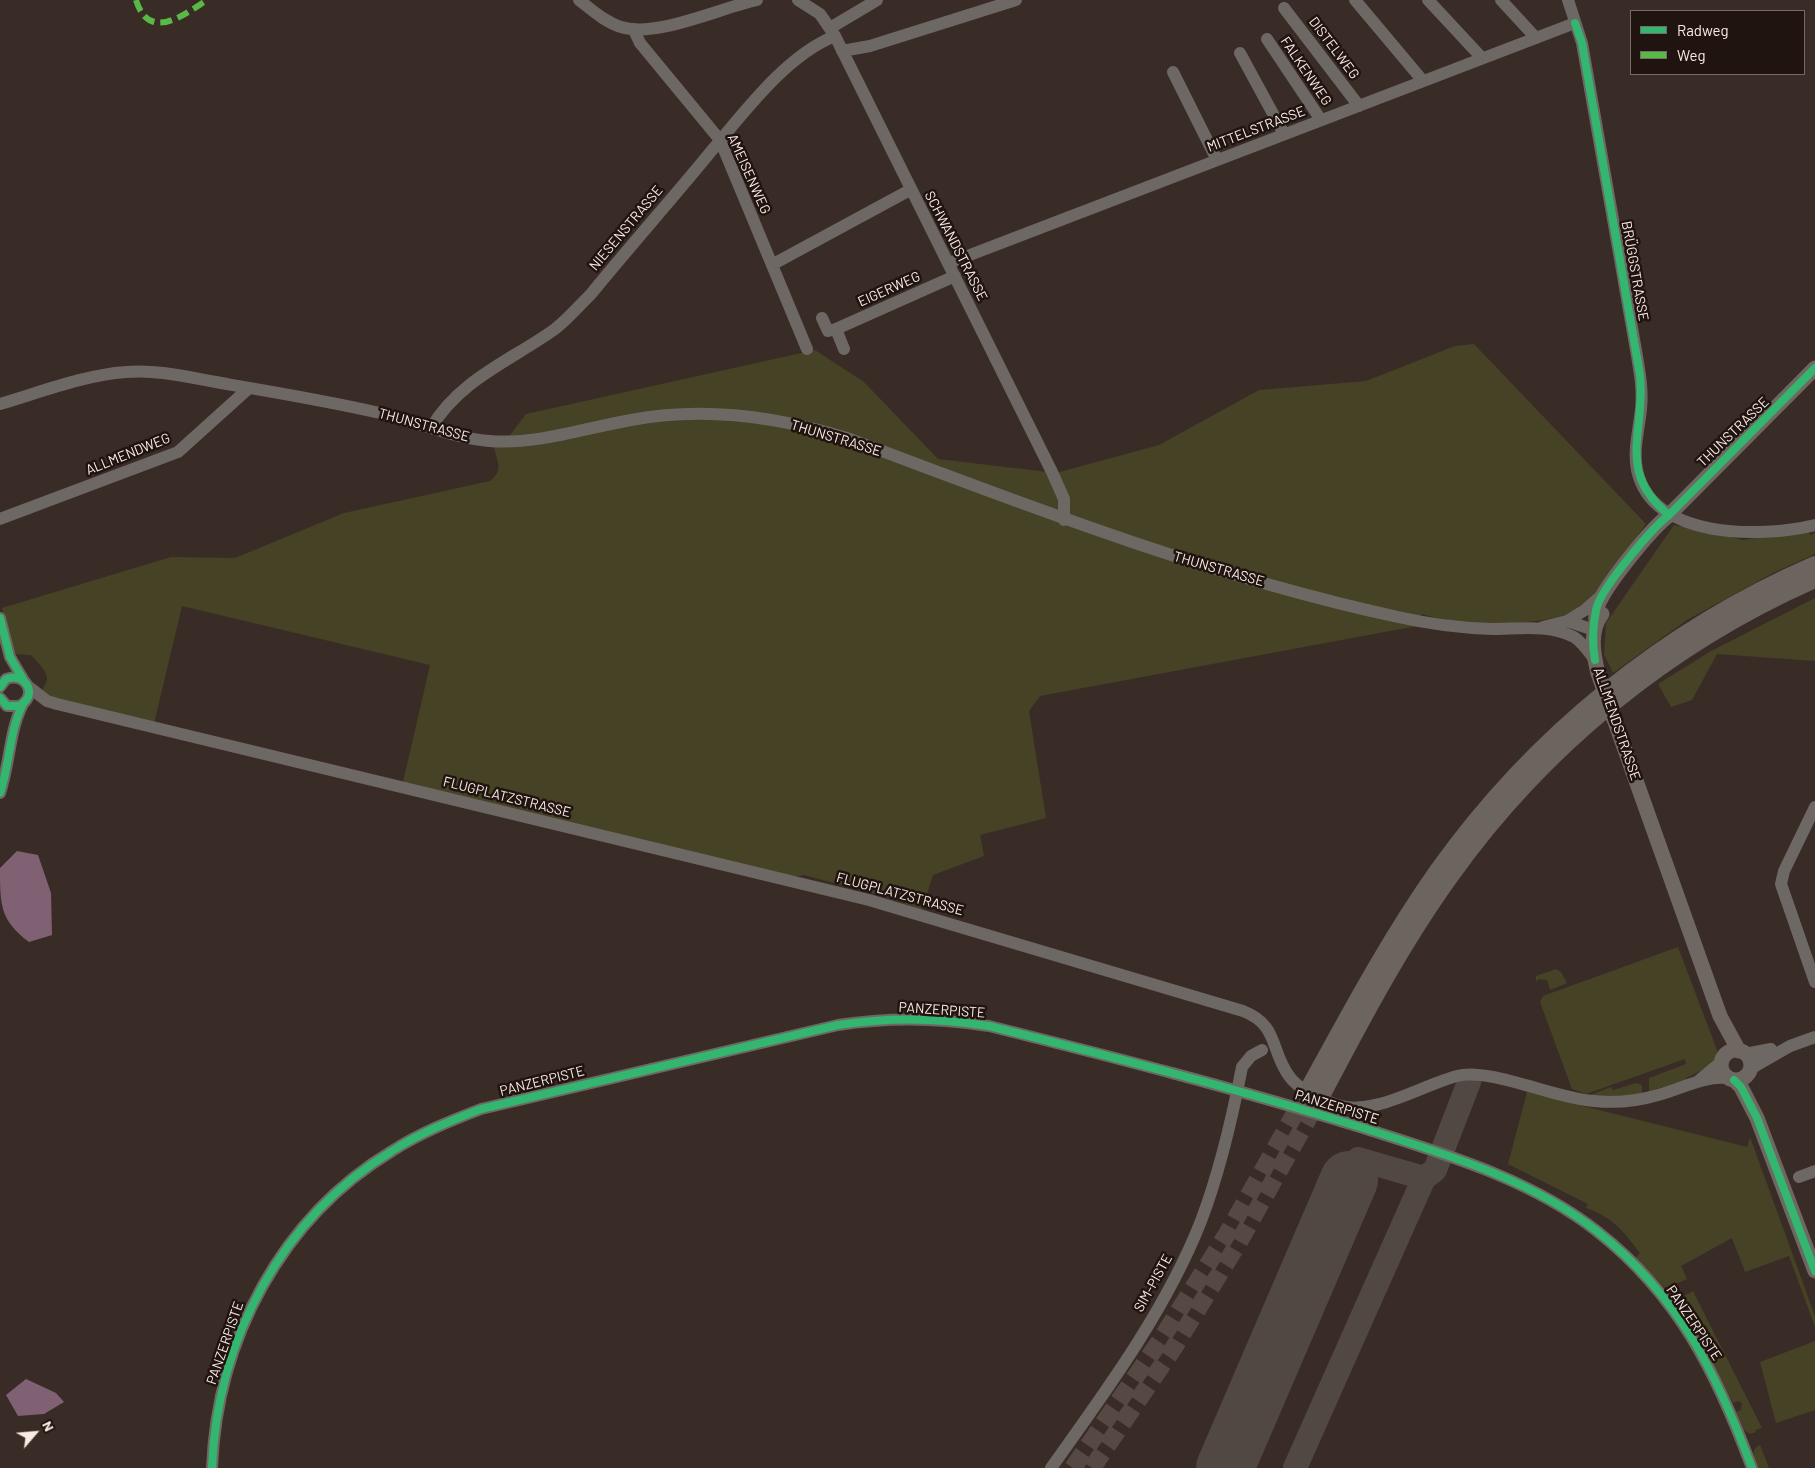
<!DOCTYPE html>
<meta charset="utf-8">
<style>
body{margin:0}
#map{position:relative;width:1815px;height:1468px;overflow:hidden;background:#392c26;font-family:Barlow,sans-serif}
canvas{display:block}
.legend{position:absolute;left:1630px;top:10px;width:175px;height:65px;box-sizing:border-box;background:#201410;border:1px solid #786a65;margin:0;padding:6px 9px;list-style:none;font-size:15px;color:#fbeae4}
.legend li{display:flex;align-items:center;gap:10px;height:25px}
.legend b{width:25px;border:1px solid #786a65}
.north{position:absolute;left:10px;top:1408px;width:50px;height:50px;-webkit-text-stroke:4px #201410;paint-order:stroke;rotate:63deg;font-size:14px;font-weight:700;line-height:20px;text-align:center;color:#fbeae4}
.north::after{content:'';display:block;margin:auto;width:18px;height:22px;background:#fbeae4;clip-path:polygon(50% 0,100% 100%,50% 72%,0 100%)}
</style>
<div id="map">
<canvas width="1815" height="1468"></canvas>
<ul class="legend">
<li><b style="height:6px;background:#33b770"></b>Radweg</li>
<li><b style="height:6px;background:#58b947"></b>Weg</li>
</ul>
<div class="north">N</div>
</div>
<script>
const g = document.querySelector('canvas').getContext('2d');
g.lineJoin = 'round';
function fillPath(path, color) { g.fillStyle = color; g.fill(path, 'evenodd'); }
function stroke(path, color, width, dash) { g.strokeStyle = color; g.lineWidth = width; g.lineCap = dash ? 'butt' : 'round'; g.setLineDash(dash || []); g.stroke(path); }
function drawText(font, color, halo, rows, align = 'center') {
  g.font = font + ' Barlow,sans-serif'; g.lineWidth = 5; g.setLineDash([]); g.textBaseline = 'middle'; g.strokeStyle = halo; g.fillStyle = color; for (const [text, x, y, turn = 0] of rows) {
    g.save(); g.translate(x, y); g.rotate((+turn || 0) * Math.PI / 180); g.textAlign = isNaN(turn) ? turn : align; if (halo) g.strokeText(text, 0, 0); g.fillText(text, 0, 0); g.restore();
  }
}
fillPath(new Path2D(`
 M1474 344 1646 524C1632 543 1619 562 1606 580 1601 587 1596 596 1590 602 1561 630 1458 626 1422 614L1417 626 1040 696 1029 711 1046 818 980 835 984 856 933 875 922 910 886 897 804 875 771 881 403 782 430 665 182 606 154 724 46 696 42 691C43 687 47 683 47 680 48 671 36 661 31 655L14 654 2 608 171 557 235 558 344 513 490 481C504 470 497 462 494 447L504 443 526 414 815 350 864 382 938 459 1056 473 1159 445 1259 390 1366 381 1455 346Z
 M1674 525 1744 540 1808 529 1810 535 1815 533V554L1773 573 1687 620 1613 673 1604 654 1606 623Z
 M1815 598V661L1717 654 1692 700 1671 707 1658 684 1711 651Z
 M1678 947 1717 1050C1719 1065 1698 1072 1686 1078L1687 1080 1649 1091V1078L1686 1064 1685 1059 1586 1094 1572 1089 1540 1002 1543 996Z
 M1556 969 1561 972 1567 983 1550 990 1547 980 1538 979 1536 982V976Z
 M1636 1083 1642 1085V1094L1625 1096 1590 1095 1611 1087 1613 1090Z
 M1527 1092 1747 1147 1750 1137 1815 1316V1327L1789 1256 1745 1272 1732 1238 1681 1266 1687 1279 1668 1287H1664L1635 1258 1640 1253C1624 1232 1613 1217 1586 1208L1588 1204 1508 1164Z
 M1693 1291 1762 1428 1755 1430 1756 1432 1750 1434 1744 1430 1736 1412 1741 1410 1742 1403 1738 1401 1733 1403 1707 1352 1678 1306 1680 1298Z
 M1815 1341V1410L1776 1423 1760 1362Z
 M1760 1445 1769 1468H1758C1755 1459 1749 1450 1760 1445Z`), '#464225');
fillPath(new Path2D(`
 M17 851 38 855 51 893 52 935 29 942C0 920 0 905 0 868Z
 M26 1379 56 1393 64 1402 44 1414 18 1416 6 1395Z`), '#806174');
stroke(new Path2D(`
 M1349 1180 1358 1159 1424 1178
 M1295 1468 1424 1178 1435 1170 1469 1082`), '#524843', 24);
stroke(new Path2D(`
 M1225 1468 1349 1180`), '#524843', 58);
stroke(new Path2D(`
 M1073 1468 1160 1341 1227 1234 1311 1085
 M1092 1468 1173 1349 1239 1242 1323 1092`), '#564842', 18, [18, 9]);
stroke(new Path2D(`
 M579 0C592 10 605 22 621 27 657 38 720 8 757 0
 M798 0 820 14 835 36 1052 472 1064 499V520
 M1355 0 1423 81
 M1428 0 1482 58
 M1501 0 1536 38
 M1568 0 1582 43 1637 356C1640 374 1643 391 1641 409 1639 429 1633 450 1637 470 1652 540 1761 538 1815 525
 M1284 8 1359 106
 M830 28 877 0
 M634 30 640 43 720 140 807 349
 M1267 39 1321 120
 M842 51 870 46 1016 0
 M1240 53 1284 134
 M1173 72 1217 160
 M777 262 910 190
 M949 263 1575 23
 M822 318 828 331 836 329 955 276
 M836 329 844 349
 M0 404C41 392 84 375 126 372 158 369 191 378 221 383 274 392 328 401 380 413 416 421 452 438 489 441 537 445 585 428 631 420 704 406 780 417 850 439 1030 507 1209 576 1398 617 1429 624 1461 628 1492 629 1519 629 1549 624 1574 637 1582 642 1589 652 1595 660
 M431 428C460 379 512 360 555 329 568 319 579 306 591 294 631 245 673 198 713 149 746 110 787 55 835 36
 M0 519 178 452 249 388
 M0 618 10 657 23 679
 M1567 621 1585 610 1602 595
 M1543 627 1567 621 1594 630
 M0 687 6 679C26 671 39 696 19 706H7L0 698
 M29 687 47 701 57 704 869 900 1243 1011C1279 1025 1270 1050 1289 1076 1299 1090 1322 1100 1337 1105 1373 1117 1422 1085 1457 1076 1489 1067 1556 1099 1594 1101 1615 1103 1638 1101 1658 1095 1680 1089 1704 1076 1727 1078
 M0 793C10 764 9 731 23 704
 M1815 807 1784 871 1781 884 1815 982
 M1745 1054 1771 1049
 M1750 1069 1790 1046 1815 1037
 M1697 1082 1721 1062
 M1799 1177 1815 1171
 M212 1468C217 1340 281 1218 392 1151 420 1133 450 1121 481 1109L838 1025C888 1017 940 1018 989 1026 1113 1057 1238 1089 1360 1127 1441 1153 1530 1178 1598 1232 1679 1296 1717 1374 1752 1468
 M1051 1468C1106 1391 1166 1310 1201 1221 1220 1171 1232 1119 1242 1067L1251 1056 1262 1050`), '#6d6864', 12);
stroke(new Path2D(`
 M1596 622C1596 617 1595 611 1597 607 1606 584 1650 530 1669 515L1815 368
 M1598 673C1593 653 1589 631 1602 614
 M1614 719 1720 1016 1739 1051
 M1721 1065a15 15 0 1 1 30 0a15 15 0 1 1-30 0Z
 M1734 1080 1741 1087 1757 1118 1815 1271`), '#6f6862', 15);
stroke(new Path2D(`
 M1311 1085C1351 1012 1390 939 1438 871 1533 737 1665 630 1815 565
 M1323 1092C1362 1018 1401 944 1450 876 1542 747 1669 643 1815 579`), '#6c645e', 18);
stroke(new Path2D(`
 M1598 673 1614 719`), '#6f6862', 15);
stroke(new Path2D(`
 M136 0C149 43 185 14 207 0`), '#58b947', 6, [12, 6]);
stroke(new Path2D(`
 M1575 23 1582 43 1640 375C1646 432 1615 471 1669 515
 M0 618 10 657 23 679
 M1595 660C1592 644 1593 625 1596 610 1600 589 1652 528 1669 515L1815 368
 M0 687 6 679C26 671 39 696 19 706H7L0 698
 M0 793C10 764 9 731 23 704
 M1734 1080 1741 1087 1757 1118 1815 1271
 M212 1468C217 1340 281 1218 392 1151 420 1133 450 1121 481 1109L838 1025C888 1017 940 1018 989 1026 1113 1057 1238 1089 1360 1127 1441 1153 1530 1178 1598 1232 1679 1296 1717 1374 1752 1468`), '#33b770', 8);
drawText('14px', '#fbeae4', '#201410', [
 ["DISTELWEG",1334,48,53],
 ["FALKENWEG",1306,71,56],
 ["MITTELSTRASSE",1256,129,-21],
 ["AMEISENWEG",749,174,66],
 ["NIESENSTRASSE",626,228,-50],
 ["SCHWANDSTRASSE",956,246,63],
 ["BRÜGGSTRASSE",1635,271,80],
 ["EIGERWEG",889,289,-24],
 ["THUNSTRASSE",424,425,15],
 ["THUNSTRASSE",1733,432,-44],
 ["THUNSTRASSE",836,438,17],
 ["ALLMENDWEG",128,454,-22],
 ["THUNSTRASSE",1219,569,16],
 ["ALLMENDSTRASSE",1617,724,71],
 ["FLUGPLATZSTRASSE",507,797,14],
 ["FLUGPLATZSTRASSE",900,894,15],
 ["PANZERPISTE",942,1010,4],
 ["PANZERPISTE",542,1081,-14],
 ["PANZERPISTE",1337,1107,17],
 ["SIM-PISTE",1153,1283,-61],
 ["PANZERPISTE",1694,1323,56],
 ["PANZERPISTE",225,1343,-71]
]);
</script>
